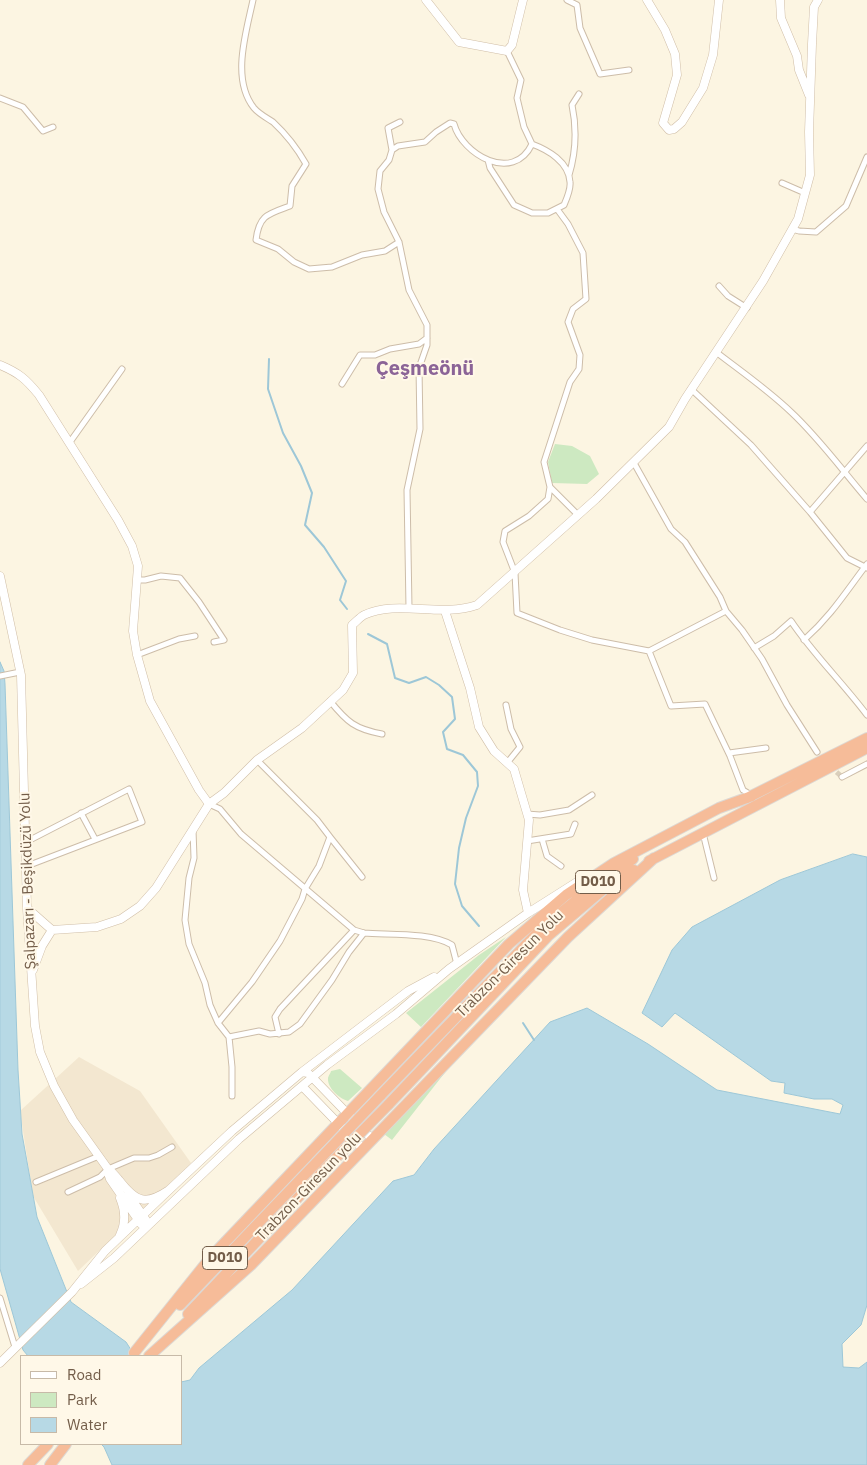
<!DOCTYPE html>
<meta charset="utf-8">
<style>
body{margin:0}
#map{position:relative;width:867px;height:1465px;overflow:hidden;background:#fcf5e2;font-family:"IBM Plex Sans",sans-serif}
canvas{display:block}
.legend{position:absolute;left:20px;top:1355px;width:162px;height:90px;box-sizing:border-box;background:#fff8e8;border:1px solid #c7baa8;margin:0;padding:6px 9px;list-style:none;font-size:15px;color:#735d49}
.legend li{display:flex;align-items:center;gap:10px;height:25px}
.legend b{width:25px;border:1px solid #c7baa8}
</style>
<div id="map">
<canvas width="867" height="1465"></canvas>
<ul class="legend">
<li><b style="height:6px;background:#fff"></b>Road</li>
<li><b style="height:14px;background:#cde9c1"></b>Park</li>
<li><b style="height:14px;background:#b7d9e5"></b>Water</li>
</ul>
</div>
<script>
const g = document.querySelector('canvas').getContext('2d');
g.lineJoin = 'round';
function fillPath(path, color) { g.fillStyle = color; g.fill(path, 'evenodd'); }
function stroke(path, color, width, dash) { g.strokeStyle = color; g.lineWidth = width; g.lineCap = dash ? 'butt' : 'round'; g.setLineDash(dash || []); g.stroke(path); }
function drawText(font, color, halo, rows, align = 'center') {
  g.font = font + ' "IBM Plex Sans",sans-serif'; g.lineWidth = 4; g.setLineDash([]); g.textBaseline = 'middle'; g.strokeStyle = halo; g.fillStyle = color; for (const [text, x, y, turn = 0] of rows) {
    g.save(); g.translate(x, y); g.rotate((+turn || 0) * Math.PI / 180); g.textAlign = isNaN(turn) ? turn : align; if (halo) g.strokeText(text, 0, 0); g.fillText(text, 0, 0); g.restore();
  }
}
fillPath(new Path2D(`
 M79 1057 140 1091 191 1163 78 1271 33 1196 20 1111Z`), '#f3e7d0');
fillPath(new Path2D(`
 M555 444 572 446 590 456 599 474 587 484 552 483 548 462Z
 M506 937 421 1027 406 1013 479 955Z
 M340 1069 362 1088 348 1101C340 1099 327 1088 328 1078 328 1077 331 1072 331 1071Z
 M447 1070 392 1140 384 1134Z`), '#cde9c1');
const water = new Path2D(`
 M0 662 4 671 5 684 18 1070 22 1134 37 1217 71 1302 126 1342 135 1356H28L23 1350 0 1269Z
 M853 854 867 857V1305L861 1325 842 1344 843 1367 859 1368 867 1362V1465H112L104 1447 101 1444H181V1382L190 1380 199 1368 292 1290 393 1181 414 1175 434 1149 550 1022 587 1008 648 1044 717 1090 840 1114 843 1105 832 1099H814L784 1093 785 1083 771 1081 675 1013 662 1027 642 1013 672 950 692 927 780 880Z`);
fillPath(water, '#b7d9e5');
stroke(water, '#9dc7d7', 1);
stroke(new Path2D(`
 M269 359 268 389 283 433 301 466 312 493 305 525 324 547 346 581 340 600 347 609
 M368 634 387 644 395 678 409 683 426 677 439 685 452 697 455 719 443 732 447 749 463 755 477 772 478 786 466 818 459 848 455 884 462 906 479 926
 M523 1023 534 1040`), '#9dc7d7', 2);
stroke(new Path2D(`
 M831 767 842 777`), '#dacfbc', 5, [5, 2.5]);
const street = new Path2D(`
 M253 0C246 33 231 79 254 108 259 114 267 118 273 122 287 135 297 148 306 164L292 186 290 206C268 214 259 215 256 240L278 249 294 262 309 269 332 267 362 255 385 251 399 242
 M567 0 577 5 580 28 600 74 629 70
 M0 98 23 107 43 131 53 127
 M392 150 388 128 400 122
 M488 160 490 168 514 205 532 213H548L564 205C567 198 571 189 570 182 569 162 548 150 532 144L524 127 517 98 521 80 507 51
 M569 175C576 152 577 129 572 105L579 94
 M782 183 805 193
 M557 209 568 224 583 253 586 299 573 309 568 322 580 355 579 369 570 382 544 462 550 487 578 515
 M792 229 799 231 816 232 846 206 867 157
 M719 286 728 296 747 308
 M716 352C742 372 768 390 791 412 819 438 842 470 867 499
 M342 384 360 355H375L390 349 419 344 427 338
 M691 389 751 445 810 512 847 558 867 568
 M70 442 122 369
 M634 463 671 529 685 542 720 597 726 611 742 630 762 659 787 705 817 752
 M550 487 548 499 529 516 505 531 503 542 515 573 517 613 560 630 592 640 649 651 726 611
 M810 512 867 446
 M138 580H145L161 576 180 578 199 602 224 640 214 642
 M409 608 407 490 420 429 419 368 427 345V325L409 290 399 242 384 212 378 189 380 171 389 160 392 150 398 146 425 142 436 132 450 123 454 124C462 154 513 184 532 144
 M804 640C831 616 845 593 867 564
 M754 648 774 636 791 621C813 654 843 683 867 715
 M649 651 671 706 705 704 730 756 743 790 751 795
 M137 655 179 639 195 636
 M0 676 20 672
 M330 701C347 722 355 729 382 734
 M506 705 511 729 520 747 507 763
 M729 753 766 748
 M842 777 867 764
 M209 804 220 809 241 834 354 930 364 933C389 935 431 932 452 945L457 964
 M81 813 95 839
 M527 814 540 815 569 810 592 795
 M193 830 194 858 189 878 185 920 189 944 205 983 210 1005 218 1023 229 1037 232 1067V1096
 M703 833 714 878
 M330 837 362 877
 M542 839 547 856 561 866
 M527 841 571 834 575 824
 M26 842 129 789 142 822 27 866
 M218 1023 252 982 280 941 302 899 305 889 319 866 330 837 317 820 257 760
 M279 1034 275 1017 280 1009 354 930
 M229 1037 259 1031 270 1034 289 1032 300 1024 332 980 349 952 364 933
 M36 1182 99 1156
 M68 1192 100 1177 108 1169 134 1158H149L158 1155 172 1147
 M0 1298 15 1347`);
const secondary = new Path2D(`
 M426 0 459 42 507 51 512 45 523 0
 M647 0 665 30 675 54 677 75 663 123 669 130 674 129 682 122 703 88 713 55 719 0
 M780 0 781 18 797 56 799 70 809 95
 M0 365C19 373 26 379 39 395L118 520 132 546 138 566 133 631 137 655 150 701 199 790 209 804 156 888 140 906 121 919 97 927 52 930 27 908
 M0 576 21 675 27 908 35 1026 40 1052 54 1086 73 1120 108 1169C113 1172 115 1176 119 1180 136 1202 145 1206 169 1190
 M209 804 224 793 257 760 302 728 343 690 353 673 352 625C356 622 360 617 364 615 398 599 439 618 477 605L596 499 669 427 685 399 763 281 798 219 810 175 809 132 812 44 814 7 818 0
 M528 913 588 875
 M33 970 42 946 52 930
 M302 1072 408 991 434 977
 M302 1086 327 1065 396 1014 449 969 528 913 523 890 529 820 514 769 494 751 479 727 470 688 445 611
 M108 1169V1173L110 1179 141 1224
 M128 1194 146 1220
 M120 1235C126 1223 125 1210 120 1198
 M81 1284 114 1258 239 1139 302 1086 363 1149
 M0 1363 72 1292 105 1251 169 1190 232 1131 302 1072 308 1073 312 1077 372 1139`);
const highway = new Path2D(`
 M747 798 867 738
 M649 861 867 748
 M380 1096 541 929 600 881 633 859
 M388 1105 548 936 605 888 634 870
 M180 1305 317 1162
 M188 1314 325 1169
 M134 1353 211 1257 509 944 566 895 614 863 719 808 752 796
 M149 1356 251 1265 568 937 654 858
 M28 1465 48 1444
 M50 1465 66 1444`);
stroke(street, '#cdbda9', 7);
stroke(secondary, '#d0bea7', 9);
stroke(highway, '#ddd8d3', 12);
stroke(street, '#fff', 5);
stroke(secondary, '#fff', 8);
stroke(highway, '#f6bc99', 10);
const highwayBridge = new Path2D(`
 M317 1162 380 1096
 M325 1169 388 1105`);
stroke(highwayBridge, '#ddd8d3', 12, []);
stroke(highwayBridge, '#f6bc99', 10);
for (const [x, y, w] of [
 [598,882,45],
 [225,1258,45]
]) { const box = new Path2D(); box.roundRect(x - w / 2, y - 11.5, w, 23, 4); g.fillStyle = '#fff8e8'; g.fill(box); stroke(box, '#735d49', 1); }
drawText('bold 14px', '#735d49', null, [
 ["D010",598,882],
 ["D010",225,1258]
]);
drawText('15px', '#735d49', '#fff8e8', [
 ["Şalpazarı - Beşikdüzü Yolu",28,881,-92],
 ["Trabzon-Giresun Yolu",510,964,-45],
 ["Trabzon-Giresun yolu",309,1187,-46]
]);
drawText('bold 20px', '#8b6497', '#fff8e8', [
 ["Çeşmeönü",425,369]
]);
</script>
